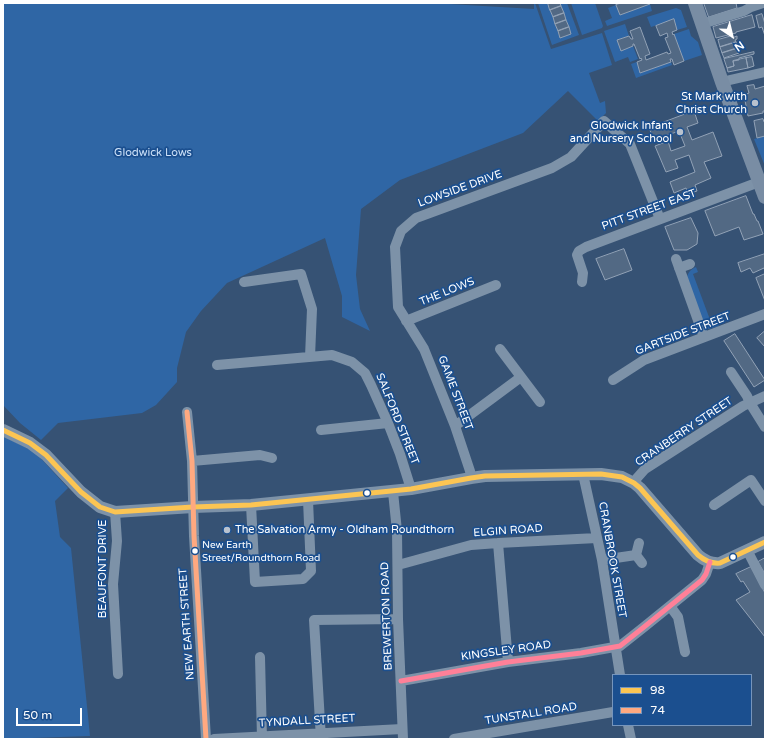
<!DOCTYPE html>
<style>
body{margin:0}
#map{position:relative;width:768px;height:742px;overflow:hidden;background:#365274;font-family:"Varela Round",sans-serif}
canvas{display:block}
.frame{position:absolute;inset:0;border:4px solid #fff;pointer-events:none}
.legend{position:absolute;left:612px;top:674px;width:140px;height:52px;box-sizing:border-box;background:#1b4f8f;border:1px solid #7695bc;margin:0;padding:5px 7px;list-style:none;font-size:12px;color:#fff}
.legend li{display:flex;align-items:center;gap:8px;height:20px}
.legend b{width:20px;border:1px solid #7695bc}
.north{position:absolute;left:712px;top:16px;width:40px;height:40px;-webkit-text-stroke:3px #1b4f8f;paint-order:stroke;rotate:145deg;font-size:11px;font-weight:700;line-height:16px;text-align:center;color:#fff}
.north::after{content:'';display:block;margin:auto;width:14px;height:18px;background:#fff;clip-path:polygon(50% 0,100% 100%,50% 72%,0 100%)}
.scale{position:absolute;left:16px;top:708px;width:66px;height:18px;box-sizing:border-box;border:2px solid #fff;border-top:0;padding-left:5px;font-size:12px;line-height:14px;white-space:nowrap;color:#fff;-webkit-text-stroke:3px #1b4f8f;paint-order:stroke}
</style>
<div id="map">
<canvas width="768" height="742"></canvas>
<div class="frame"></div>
<ul class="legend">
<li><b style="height:5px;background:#fcc553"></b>98</li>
<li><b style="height:5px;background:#ffa980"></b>74</li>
</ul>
<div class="north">N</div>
<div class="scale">50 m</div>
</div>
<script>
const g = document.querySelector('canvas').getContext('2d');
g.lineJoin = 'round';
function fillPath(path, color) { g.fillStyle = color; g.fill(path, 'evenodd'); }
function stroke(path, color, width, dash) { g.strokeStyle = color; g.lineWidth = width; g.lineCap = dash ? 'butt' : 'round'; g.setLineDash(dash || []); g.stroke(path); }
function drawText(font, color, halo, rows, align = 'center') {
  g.font = font + ' "Varela Round",sans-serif'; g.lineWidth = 3.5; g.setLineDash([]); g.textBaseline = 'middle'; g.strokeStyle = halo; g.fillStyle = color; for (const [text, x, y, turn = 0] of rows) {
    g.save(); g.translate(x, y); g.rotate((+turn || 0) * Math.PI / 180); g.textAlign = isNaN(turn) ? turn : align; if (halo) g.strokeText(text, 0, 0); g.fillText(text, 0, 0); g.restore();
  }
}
fillPath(new Path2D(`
 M3 3H432L534 9V3H535L551 49 602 33 612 65 589 73 600 103 605 101 606 113 598 121 568 91 523 133 400 180 361 209 356 275 360 309 370 331 342 317V296L325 238 227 283 201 311 186 332 177 368V382L156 405 142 413 58 423 41 440 20 423 3 405Z
 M538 3H548L560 38 571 34 560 3H567L579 35 552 45Z
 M571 3H595L603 26 602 28 582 35Z
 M650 4 652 11 607 26 605 21 612 18 608 8 616 5 620 15Z
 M676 8 681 10 687 27 677 30 673 20 651 27 647 17Z
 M625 24 629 36 617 40 621 50 633 46 638 59 630 62 628 57 615 62 604 31Z
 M689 29 691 36 698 42 702 55 684 61 674 34Z
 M637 62 640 73 671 62 672 65 636 78 631 64Z
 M765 136V166L754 139Z
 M696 267 698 272 693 274 712 325 718 323 719 326 709 329 704 325 687 278C688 272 690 270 696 267Z
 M3 436 35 452 68 488 55 501 60 537 71 548 90 736 3 739Z`), '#2f66a5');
const building = new Path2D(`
 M548 3H560L561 6 550 10Z
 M621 3H650V4L620 15 616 5Z
 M704 3H736L737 8 709 17Z
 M561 6 564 13 553 17 550 10Z
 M564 13 566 20 555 24 553 17Z
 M762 14 765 24V36L762 27 759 28 756 16Z
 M752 15 755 27 736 32V33L716 38 713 27Z
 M674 19 677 30 672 32 673 35 674 34 684 61 674 65 672 59H670L671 62 640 73 637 62 642 60 641 58 640 59 634 44H633V46L621 51 617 40 629 36 631 39H633L630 31 640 27 650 54 645 56 646 60 667 52 668 54 671 53 665 38 668 37 667 33 660 36 656 26Z
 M566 20 569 27 558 31 555 24Z
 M569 27 571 34 560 38 558 31Z
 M732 36V38L737 36V39L735 40 736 42 720 47 718 40Z
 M736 42 738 48 722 53 720 47Z
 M738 48 739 53 724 58 722 53Z
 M754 52V54L739 58V60L733 61 734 66 727 68 724 59Z
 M752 57 754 66 748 68 746 58Z
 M746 58 748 68 728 72 727 68 734 66 733 61Z
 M754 85 755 89 765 86V111H763V113L748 116 744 95 749 93 747 86Z
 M694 111 698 123 687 127 692 140 713 132 722 156 704 162 711 178 695 185 697 191 688 194 686 188 674 193 670 182 695 172 689 155 675 160 678 168 666 172 655 146 668 141 671 151 685 146 679 131 654 140 649 128Z
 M763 119 764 122 765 121V136L757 138 754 121Z
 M746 196 753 214H754L757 221H758L763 234 744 240 739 227 715 236 705 211Z
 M691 218 698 233 697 244 687 250H674L665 227Z
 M624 249 632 270 605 280 596 259Z
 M765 254V270L764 268 753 273 750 268 741 272 738 263Z
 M765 274V301L756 278Z
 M765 331V347L757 338Z
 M735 334 765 380 754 387 724 341Z
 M765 558V574L758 562Z
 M751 567 765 593V637L736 600 750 592 743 581 741 582 736 574Z`);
fillPath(building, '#526984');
stroke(building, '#92a2b6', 1);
stroke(new Path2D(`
 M702 24 744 11 751 7 763 3
 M722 82 730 80 765 72
 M676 259 704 337
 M679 268 690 264
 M244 282 301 274 312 309 310 357
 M582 282 583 273 577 255 579 251 586 247 759 182
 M406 321 496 285
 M500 349 540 402
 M217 365 332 355 352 362 365 373 371 385 388 423 400 454 411 489
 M731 372 747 396 750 403 765 427
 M613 380 644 360 765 314
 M187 412 192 461 194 536 206 739
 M455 426 521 377
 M321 430 388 423
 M192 461 260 455 272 458
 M583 474 602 560 620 675
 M471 478 470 471 455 426 424 349 398 307 395 247 401 231 416 218 552 168 571 157 604 121 630 144 660 219
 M634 483 637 478 645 469 743 406 765 396
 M393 492 397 531 398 619 403 739
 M251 505 255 582 303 579 311 571 308 500
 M714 505 751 480 765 501
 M115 512 117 541 113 584 118 674
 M498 543 508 662
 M639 543 636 555 642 563
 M747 550 765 585
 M602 560 636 555
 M398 565 471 545 498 543 597 538
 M670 606 678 617 685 652
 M260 657 262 739
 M401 681 508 662 581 653 620 646 644 627 702 580 706 574 710 562
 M628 725 631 739
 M214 739 402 729
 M321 739 314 620 398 619
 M454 739 613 712`), '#7d92a8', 10);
stroke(new Path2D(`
 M3 430 30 443 46 455 81 492 100 507 115 512 193 507 251 505 411 489 471 478 485 476 601 474 622 477 634 483 640 488 698 555C705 561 711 564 720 563L765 542`), '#7d92a8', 12);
stroke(new Path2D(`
 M695 3 722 82 765 197`), '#798da4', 14);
stroke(new Path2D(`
 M3 430 30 443 46 455 81 492 100 507 115 512 193 507 251 505 411 489 471 478 485 476 601 474 622 477 634 483 640 488 698 555C705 561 711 564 720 563L765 542`), '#fcc553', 5);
stroke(new Path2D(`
 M187 412 192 461 194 536 206 739`), '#ffa980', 5);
stroke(new Path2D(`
 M401 681 508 662 581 653 620 646 644 627 702 580 706 574 710 562`), '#ff8098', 5);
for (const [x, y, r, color] of [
 [755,103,4,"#b9c2ce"],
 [680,132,4,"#b9c2ce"],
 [367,493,3.5,"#fff"],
 [227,530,4,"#b9c2ce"],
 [195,551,3.5,"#fff"],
 [733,557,3.5,"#fff"]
]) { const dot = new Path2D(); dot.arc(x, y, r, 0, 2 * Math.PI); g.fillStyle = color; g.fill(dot); stroke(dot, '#1b4f8f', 1.5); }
drawText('10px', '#fff', '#1b4f8f', [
 ["New Earth",202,545],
 ["Street/Roundthorn Road",202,558]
], 'left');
drawText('11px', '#fff', '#1b4f8f', [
 ["St Mark with",747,97],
 ["Christ Church",747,110],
 ["Glodwick Infant",672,126],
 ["and Nursery School",672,139],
 ["The Salvation Army - Oldham Roundthorn",235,530,"left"]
], 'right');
drawText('11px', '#cfe3fa', '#1b4f8f', [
 ["Glodwick Lows",153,153]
]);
drawText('11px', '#fff', '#1b4f8f', [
 ["LOWSIDE DRIVE",460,189,-20],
 ["PITT STREET EAST",649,210,-20],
 ["THE LOWS",447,292,-22],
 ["GARTSIDE STREET",683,334,-21],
 ["GAME STREET",455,393,69],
 ["SALFORD STREET",397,419,68],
 ["CRANBERRY STREET",684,432,-34],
 ["ELGIN ROAD",508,531,-4],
 ["CRANBROOK STREET",612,560,80],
 ["BEAUFONT DRIVE",103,569,-90],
 ["BREWERTON ROAD",387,616,-92],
 ["NEW EARTH STREET",187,624,-94],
 ["KINGSLEY ROAD",506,651,-8],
 ["TUNSTALL ROAD",531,714,-9],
 ["TYNDALL STREET",307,721,-3]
]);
</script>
